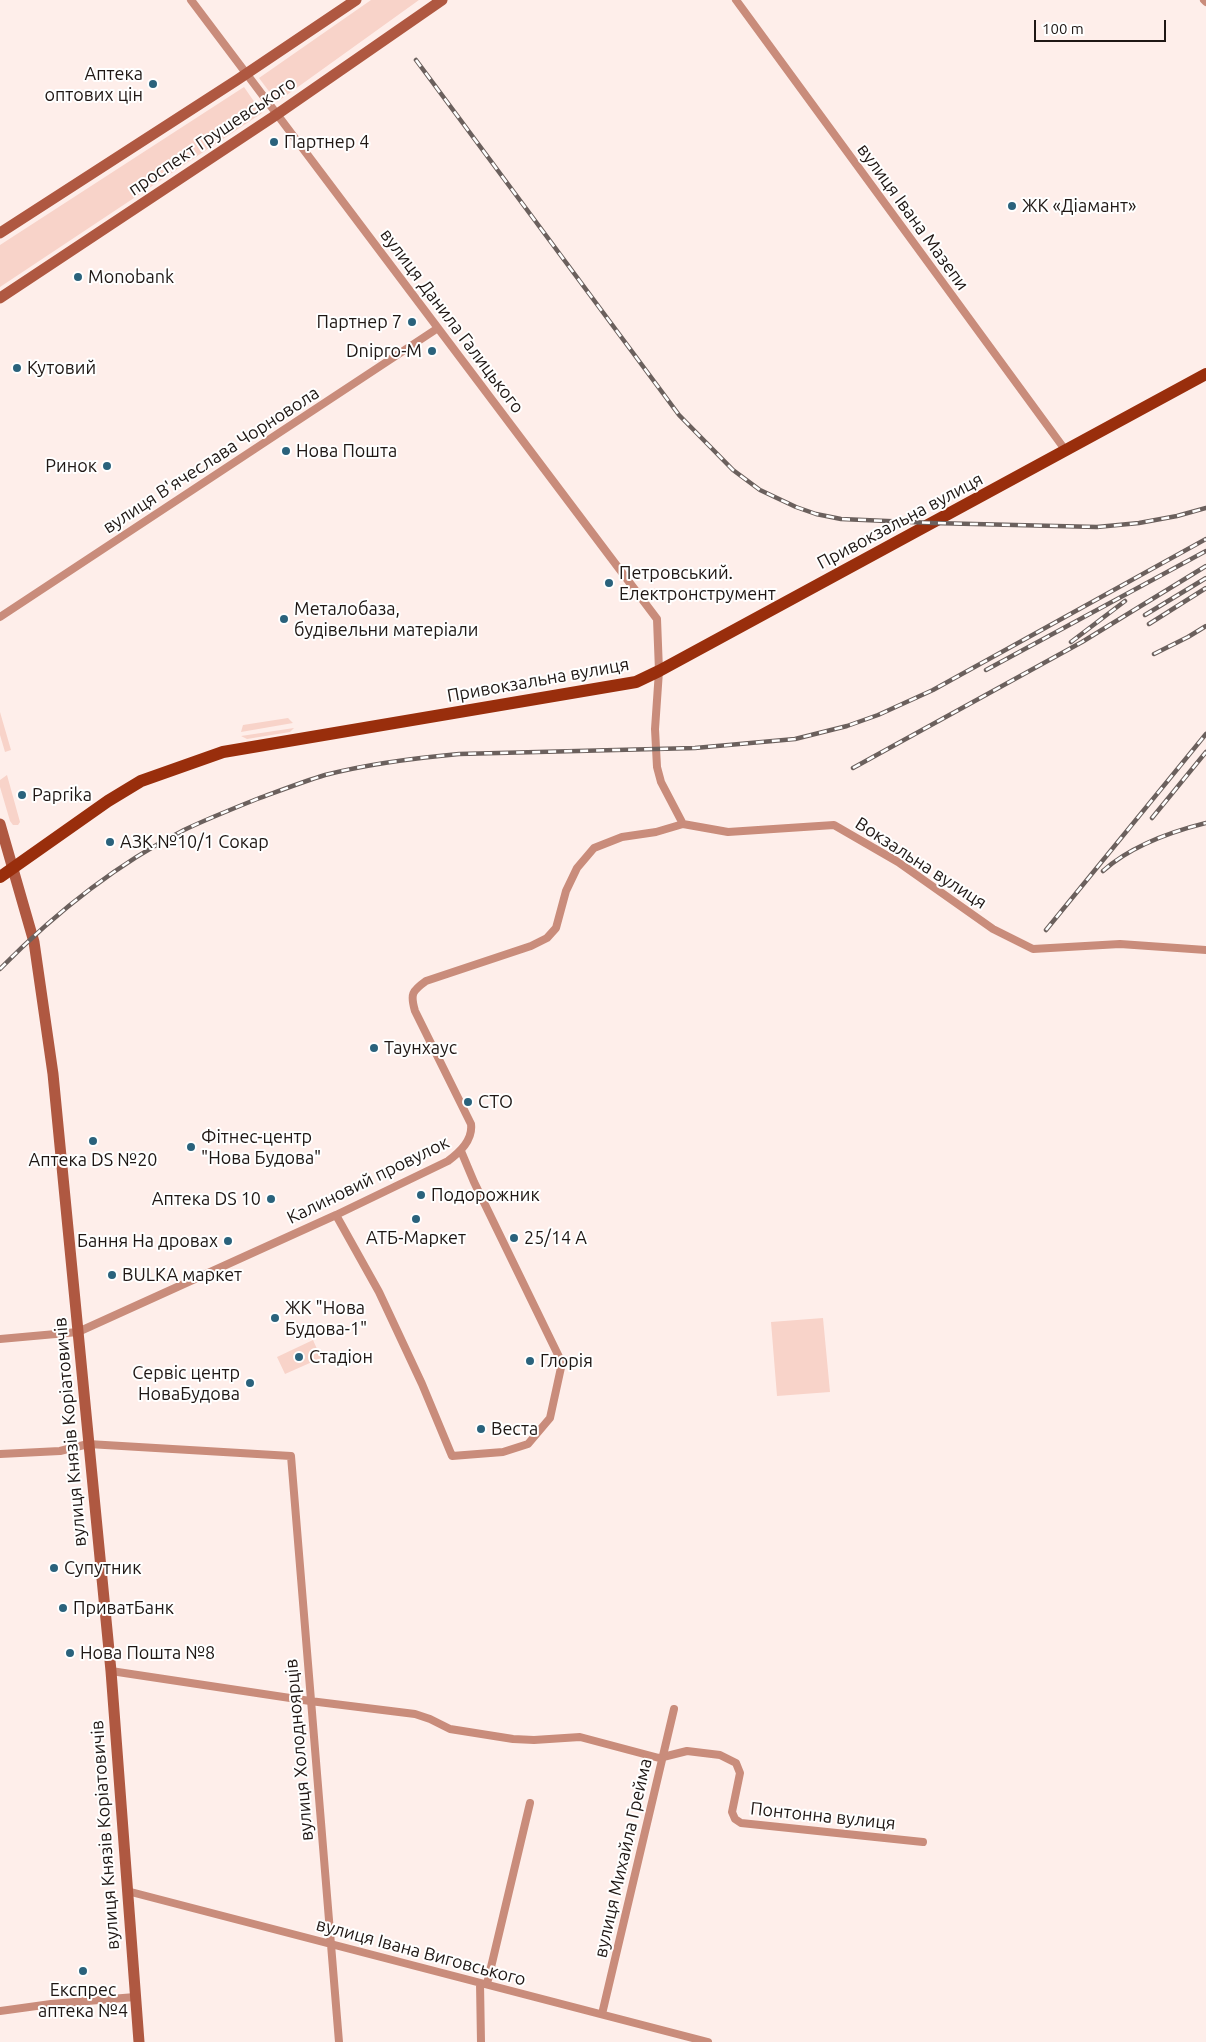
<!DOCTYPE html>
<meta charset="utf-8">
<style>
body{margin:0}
#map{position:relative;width:1206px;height:2042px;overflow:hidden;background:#feeeea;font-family:Ubuntu,sans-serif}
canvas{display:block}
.scale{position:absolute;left:1034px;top:20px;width:132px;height:22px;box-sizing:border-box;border:2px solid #1f1714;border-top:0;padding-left:6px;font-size:15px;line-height:18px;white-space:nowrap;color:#1f1714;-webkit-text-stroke:4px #fff;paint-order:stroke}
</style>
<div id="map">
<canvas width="1206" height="2042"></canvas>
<div class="scale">100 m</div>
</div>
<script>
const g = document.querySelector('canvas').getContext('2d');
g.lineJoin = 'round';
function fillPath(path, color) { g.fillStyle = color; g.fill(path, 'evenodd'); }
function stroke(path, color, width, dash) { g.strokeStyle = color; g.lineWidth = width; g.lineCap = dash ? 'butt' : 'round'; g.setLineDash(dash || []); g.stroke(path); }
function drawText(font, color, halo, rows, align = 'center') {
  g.font = font + ' Ubuntu,sans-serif'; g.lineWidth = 4; g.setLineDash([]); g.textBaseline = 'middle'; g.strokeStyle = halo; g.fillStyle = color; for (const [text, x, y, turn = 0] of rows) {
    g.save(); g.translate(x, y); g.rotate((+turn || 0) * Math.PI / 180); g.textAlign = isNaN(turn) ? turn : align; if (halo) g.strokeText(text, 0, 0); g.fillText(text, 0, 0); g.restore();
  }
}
fillPath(new Path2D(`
 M371 0H419L277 102 259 78Z
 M244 87 262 113 0 287V245Z
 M0 712 11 750 5 752 0 735Z
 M288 718 293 723 241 732 243 725Z
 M294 728 290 732 247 739 241 736Z
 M7 775 20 822 18 825H13L10 821 0 787V780Z
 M823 1318 830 1392 777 1396 771 1322Z
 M313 1340 321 1358 285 1374 277 1357Z`), '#f8d3c9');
stroke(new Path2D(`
 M191 0 657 619 659 671 655 729 657 767 661 782 683 824 728 832 834 825 898 862 993 929 1033 949 1120 944 1206 950
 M736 0 1066 451
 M1204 0 1206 2
 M0 617 438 328
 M336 1215 379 1292 422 1384 452 1456 503 1452 528 1444 550 1418 562 1363 474 1182 461 1151
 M0 1339 78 1332 336 1215 448 1161C460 1152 473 1140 471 1124L415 1011C410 994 412 991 426 981L531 946 547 938 556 928 566 891 577 868 594 848 622 837 656 832 683 824
 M0 1454 60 1451 88 1444 291 1456 339 2042
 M111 1671 310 1701 415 1714 430 1719 450 1729 513 1739 534 1740 580 1737 659 1758 687 1751 720 1755 736 1763 740 1773 732 1812 735 1819 741 1823 923 1842
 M127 1891 708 2042
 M480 1983 481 2042
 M487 1984 530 1803
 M0 2011 51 2004 135 1997
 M602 2014 674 1709`), '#c98c7b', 8);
stroke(new Path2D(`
 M0 233 237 80 356 0
 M0 298 276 115 442 0
 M0 824 34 942 53 1074 111 1671 139 2042`), '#af5841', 11);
stroke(new Path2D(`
 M0 877 108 801 141 781 223 752 636 682 659 671 1206 374`), '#992e0c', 12);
const rail = new Path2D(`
 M416 60 679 415 733 470 760 490 796 507 816 514 841 519 933 523 1097 527 1139 523 1177 516 1206 508
 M1145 615 1206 578
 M1149 624 1206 588
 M1071 642 1125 601
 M1154 654 1188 637 1206 626
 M986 670 1206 551
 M853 768 1082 642 1206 566
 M1152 818 1206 752
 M1103 871C1131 846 1170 832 1206 823
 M1046 930 1206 734
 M0 969C54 914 115 865 184 830 207 819 232 809 257 799 279 791 302 782 325 775 368 764 415 758 459 754L695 748 795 739 847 726 878 715 933 690 1206 539`);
stroke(rail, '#6b605d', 4.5);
stroke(rail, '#fff', 2.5, [8]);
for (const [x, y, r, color] of [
 [153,84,5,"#2a627c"],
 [274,142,5,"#2a627c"],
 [1012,206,5,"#2a627c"],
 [78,277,5,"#2a627c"],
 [412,322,5,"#2a627c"],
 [432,351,5,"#2a627c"],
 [17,368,5,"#2a627c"],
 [286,451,5,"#2a627c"],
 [107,466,5,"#2a627c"],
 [609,583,5,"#2a627c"],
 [284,619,5,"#2a627c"],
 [22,795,5,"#2a627c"],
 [110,842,5,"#2a627c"],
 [374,1048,5,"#2a627c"],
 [468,1102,5,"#2a627c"],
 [93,1141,5,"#2a627c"],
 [191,1147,5,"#2a627c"],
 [421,1195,5,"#2a627c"],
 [271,1199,5,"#2a627c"],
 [416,1219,5,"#2a627c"],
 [514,1238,5,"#2a627c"],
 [228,1241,5,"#2a627c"],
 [112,1275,5,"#2a627c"],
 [275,1318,5,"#2a627c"],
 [299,1357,5,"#2a627c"],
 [530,1361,5,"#2a627c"],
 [250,1383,5,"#2a627c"],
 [481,1429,5,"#2a627c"],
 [54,1568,5,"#2a627c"],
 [63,1608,5,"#2a627c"],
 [70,1653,5,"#2a627c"],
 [83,1971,5,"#2a627c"]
]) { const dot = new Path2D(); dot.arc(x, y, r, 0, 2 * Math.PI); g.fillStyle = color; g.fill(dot); stroke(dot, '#fff', 2); }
drawText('18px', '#1f1714', '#fff', [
 ["Аптека",143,74,"right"],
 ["оптових цін",143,95,"right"],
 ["Партнер 4",284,142],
 ["ЖК «Діамант»",1022,206],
 ["Monobank",88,277],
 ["Партнер 7",402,322,"right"],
 ["Dnipro-M",422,351,"right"],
 ["Кутовий",27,368],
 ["Нова Пошта",296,451],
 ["Ринок",97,466,"right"],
 ["Петровський.",619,573],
 ["Електронструмент",619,594],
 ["Металобаза,",294,609],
 ["будівельни матеріали",294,630],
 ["Paprika",32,795],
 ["АЗК №10/1 Сокар",120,842],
 ["Таунхаус",384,1048],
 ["СТО",478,1102],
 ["Фітнес-центр",201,1137],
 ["\"Нова Будова\"",201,1158],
 ["Аптека DS №20",93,1160,"center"],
 ["Подорожник",431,1195],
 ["Аптека DS 10",261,1199,"right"],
 ["АТБ-Маркет",416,1238,"center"],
 ["25/14 А",524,1238],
 ["Бання На дровах",218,1241,"right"],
 ["BULKA маркет",122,1275],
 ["ЖК \"Нова",285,1308],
 ["Будова-1\"",285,1329],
 ["Стадіон",309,1357],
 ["Глорія",540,1361],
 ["Сервіс центр",240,1373,"right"],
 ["НоваБудова",240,1394,"right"],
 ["Веста",491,1429],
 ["Супутник",64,1568],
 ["ПриватБанк",73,1608],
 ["Нова Пошта №8",80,1653],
 ["Експрес",83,1990,"center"],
 ["аптека №4",83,2011,"center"]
], 'left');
drawText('18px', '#1f1714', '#fff', [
 ["проспект Грушевського",212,136,-34],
 ["вулиця Івана Мазепи",913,217,54],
 ["вулиця Данила Галицького",452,321,53],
 ["вулиця В'ячеслава Чорновола",211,460,-33],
 ["Привокзальна вулиця",900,521,-28],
 ["Привокзальна вулиця",538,680,-10],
 ["Вокзальна вулиця",921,863,33],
 ["Калиновий провулок",368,1180,-26],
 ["вулиця Князів Коріатовичів",70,1432,-95],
 ["вулиця Холодноярців",299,1750,-95],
 ["Понтонна вулиця",823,1816,6],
 ["вулиця Князів Коріатовичів",105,1835,-94],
 ["вулиця Михайла Грейма",623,1858,-77],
 ["вулиця Івана Виговського",421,1952,15]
]);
</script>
